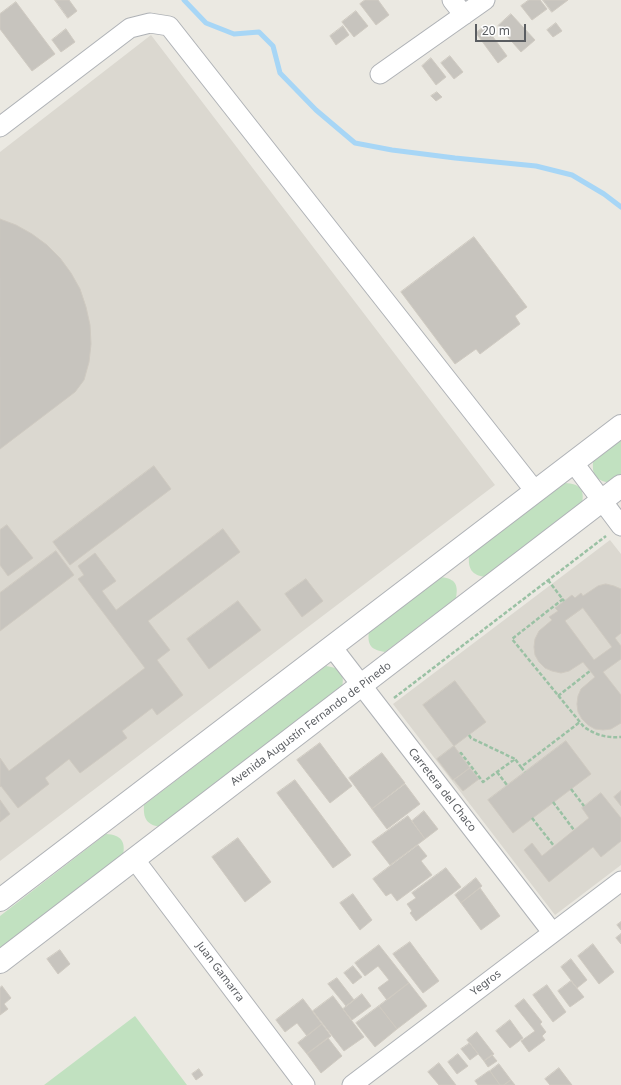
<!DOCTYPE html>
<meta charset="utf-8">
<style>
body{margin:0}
#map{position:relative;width:621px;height:1085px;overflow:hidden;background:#ebe9e2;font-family:"Noto Sans",sans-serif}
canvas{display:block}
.scale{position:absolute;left:475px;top:24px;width:51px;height:18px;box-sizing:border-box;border:2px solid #5a5d61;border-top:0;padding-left:5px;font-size:12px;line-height:14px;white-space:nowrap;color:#5a5d61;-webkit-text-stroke:3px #fff;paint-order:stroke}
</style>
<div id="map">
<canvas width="621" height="1085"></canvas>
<div class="scale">20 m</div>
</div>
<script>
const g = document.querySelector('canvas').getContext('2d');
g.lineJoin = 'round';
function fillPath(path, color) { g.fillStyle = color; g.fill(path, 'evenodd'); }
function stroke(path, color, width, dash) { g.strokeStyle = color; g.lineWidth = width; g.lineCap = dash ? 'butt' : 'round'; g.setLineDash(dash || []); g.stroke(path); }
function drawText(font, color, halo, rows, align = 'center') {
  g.font = font + ' "Noto Sans",sans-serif'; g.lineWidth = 3.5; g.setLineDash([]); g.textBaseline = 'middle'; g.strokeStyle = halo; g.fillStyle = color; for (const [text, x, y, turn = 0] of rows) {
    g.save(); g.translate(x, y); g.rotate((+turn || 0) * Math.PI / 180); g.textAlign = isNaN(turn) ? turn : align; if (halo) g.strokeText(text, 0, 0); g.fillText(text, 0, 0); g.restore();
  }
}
fillPath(new Path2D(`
 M151 35 495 485 0 861V152Z
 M610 540 621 554V865L555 915 393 704Z`), '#dbd8d0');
fillPath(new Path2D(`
 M621 440V474L610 483C596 480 592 476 593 462Z
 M565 483C580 484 585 489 582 504L485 577C472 575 468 569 469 556Z
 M439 577C454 578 459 583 456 598L385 652C371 650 367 645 369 631Z
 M326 666C341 668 345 673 342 688L161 827C147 825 143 819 144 805Z
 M106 834C121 835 126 841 123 856L0 950V916Z
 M135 1016 187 1085H44Z`), '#c1e1c0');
stroke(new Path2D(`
 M184 0 206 23 234 34 259 32 273 46 280 73 316 110 355 143 392 150 455 158 536 166 572 175 604 194 621 207`), '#a7d6f6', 5);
const building = new Path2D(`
 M55 0H69L77 11 68 18Z
 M365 0H378L389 15 376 25 360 4Z
 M529 0H540L547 9 532 20 521 6Z
 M543 0H568L552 12Z
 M16 2 55 54 32 71 0 29V14Z
 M356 11 368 26 354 37 342 22Z
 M511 14 535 40 521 52 498 26Z
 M556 23 562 31 553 37 547 30Z
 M343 26 349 35 336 45 330 36Z
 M485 26 507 56 498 63 476 33Z
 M66 29 75 42 61 52 52 40Z
 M450 56 463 72 454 79 441 63Z
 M431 58 446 77 436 85 422 66Z
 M437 92 442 97 436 101 431 96Z
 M0 219 16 225 32 234 47 245 60 258 71 273 80 289 86 307 90 325 91 344 89 362 84 380 75 392 0 449Z
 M474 237 527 307 515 316 520 324 480 354 476 349 455 364 401 292Z
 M154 466 171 489 70 565 53 542Z
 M7 525 33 558 8 576 0 565V530Z
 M223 529 240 552 148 621 170 650 157 660 183 695 157 715 152 708 122 731 127 738 80 773 69 759 45 778 49 784 18 808 1 786 0 787V758L9 771 145 668 78 579 84 575 78 566 95 553 116 581 102 591 116 610Z
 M56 551 74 575 0 631V593Z
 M306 579 323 601 302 617 285 594Z
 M606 584 614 586 621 589V633L615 638 621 646V659L603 672 621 695V723L611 729 603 730 595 729 588 725 582 719 578 712 577 704 578 696 581 689 595 677 583 662 569 671 561 673 552 671 545 668 539 662 535 655 534 647 535 639 539 631 552 620 549 617 558 611 555 608 572 595 575 598 581 593 583 596 598 586ZM583 608 612 647 594 660 565 621Z
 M238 601 261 630 209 669 187 639Z
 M455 681 486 722 454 746 423 705Z
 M566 741 591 774 513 833 488 800Z
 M320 743 352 786 330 803 297 760Z
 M454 746 470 768 453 780 437 759Z
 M382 753 405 783 372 809 349 778Z
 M470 768 479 779 463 791 454 780Z
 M295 780 351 855 333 868 277 793Z
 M405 784 420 804 387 829 372 809Z
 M621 791V806L614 797Z
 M601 793 621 818V841L601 857 593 847 549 882 524 850 532 843 542 856 589 818 582 808Z
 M0 800 10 814 0 822Z
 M424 811 438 829 425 839 412 821Z
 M408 816 425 839 390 865 372 842Z
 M238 838 271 882 245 902 212 857Z
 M418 845 427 856 421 861 432 875 397 901 391 893 386 896 373 879Z
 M446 868 461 887 416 921 410 913 412 911 407 904 416 898 412 893Z
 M476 878 482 886 461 903 455 895Z
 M480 888 500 916 481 930 461 903Z
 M353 894 372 920 360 930 340 903Z
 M621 922V930L617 925Z
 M621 934V944L616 938Z
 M410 942 439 981 423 993 393 954Z
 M593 944 614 972 599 984 578 956Z
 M379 945 409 983 387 1000 378 988 389 980 378 966 365 976 355 963Z
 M60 950 70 964 58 974 47 959Z
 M571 959 587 980 577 988 561 967Z
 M353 966 362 977 353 984 344 973Z
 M337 978 354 1000 346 1006 328 984Z
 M571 981 584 997 570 1007 558 991Z
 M409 983 427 1006 397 1029 379 1006Z
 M547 985 566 1012 553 1022 533 995Z
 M2 986 11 998 4 1004 8 1009 0 1015V988Z
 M362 994 371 1006 352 1020 343 1009Z
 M333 996 364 1037 344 1051 313 1011Z
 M303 999 322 1024 307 1036 297 1023 285 1032 276 1020Z
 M524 999 542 1022 540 1024 546 1032 542 1036 545 1040 529 1052 521 1041 535 1031 515 1006Z
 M379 1006 397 1029 375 1047 356 1023Z
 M510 1020 523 1038 510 1048 496 1031Z
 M322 1024 331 1036 307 1054 298 1043Z
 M477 1032 494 1054 484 1061 467 1040Z
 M328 1038 342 1056 321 1073 307 1054Z
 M470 1043 478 1054 470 1060 461 1049Z
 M458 1054 468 1066 457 1074 448 1062Z
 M492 1055 497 1061 488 1067 484 1061Z
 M439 1063 456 1085H439L428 1072Z
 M499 1064 511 1080 504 1085H500L490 1071Z
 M559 1068 572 1085H550L545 1079Z
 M199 1069 203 1075 196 1080 192 1074Z
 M489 1071H490L500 1085H478L475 1081Z
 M511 1080 515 1085H504Z`);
fillPath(building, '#c7c4be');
stroke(building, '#cfcac1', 1);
const minor = new Path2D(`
 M452 0 464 15
 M380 74 485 0
 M0 127 130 28 150 23 169 26 535 491
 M573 462 621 526
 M332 647 552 932
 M135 860 305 1085
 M352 1085 621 881`);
const tertiary = new Path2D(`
 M0 900 621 426
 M0 962 621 486`);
stroke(minor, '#afb2b6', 21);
stroke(tertiary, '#afb2b6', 24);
stroke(new Path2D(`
 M548 580 564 601
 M563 599 512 639 584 727C596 735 606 738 621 737
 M558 696 590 671
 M394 698 606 536
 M469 735 471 738 515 759
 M460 754 461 753 483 782 515 759 521 767 580 722
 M521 767 525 772
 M497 772 507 785
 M571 789 584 806
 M553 802 574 830
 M532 818 554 846`), '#9ac1a4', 2.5, [4, 2]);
stroke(minor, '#fff', 19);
stroke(tertiary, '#fff', 22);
drawText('11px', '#5a5d61', '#fff', [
 ["Avenida Augustín Fernando de Pinedo",311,724,-37],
 ["Carretera del Chaco",442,790,52],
 ["Juan Gamarra",220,972,53],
 ["Yegros",486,983,-37]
]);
</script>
